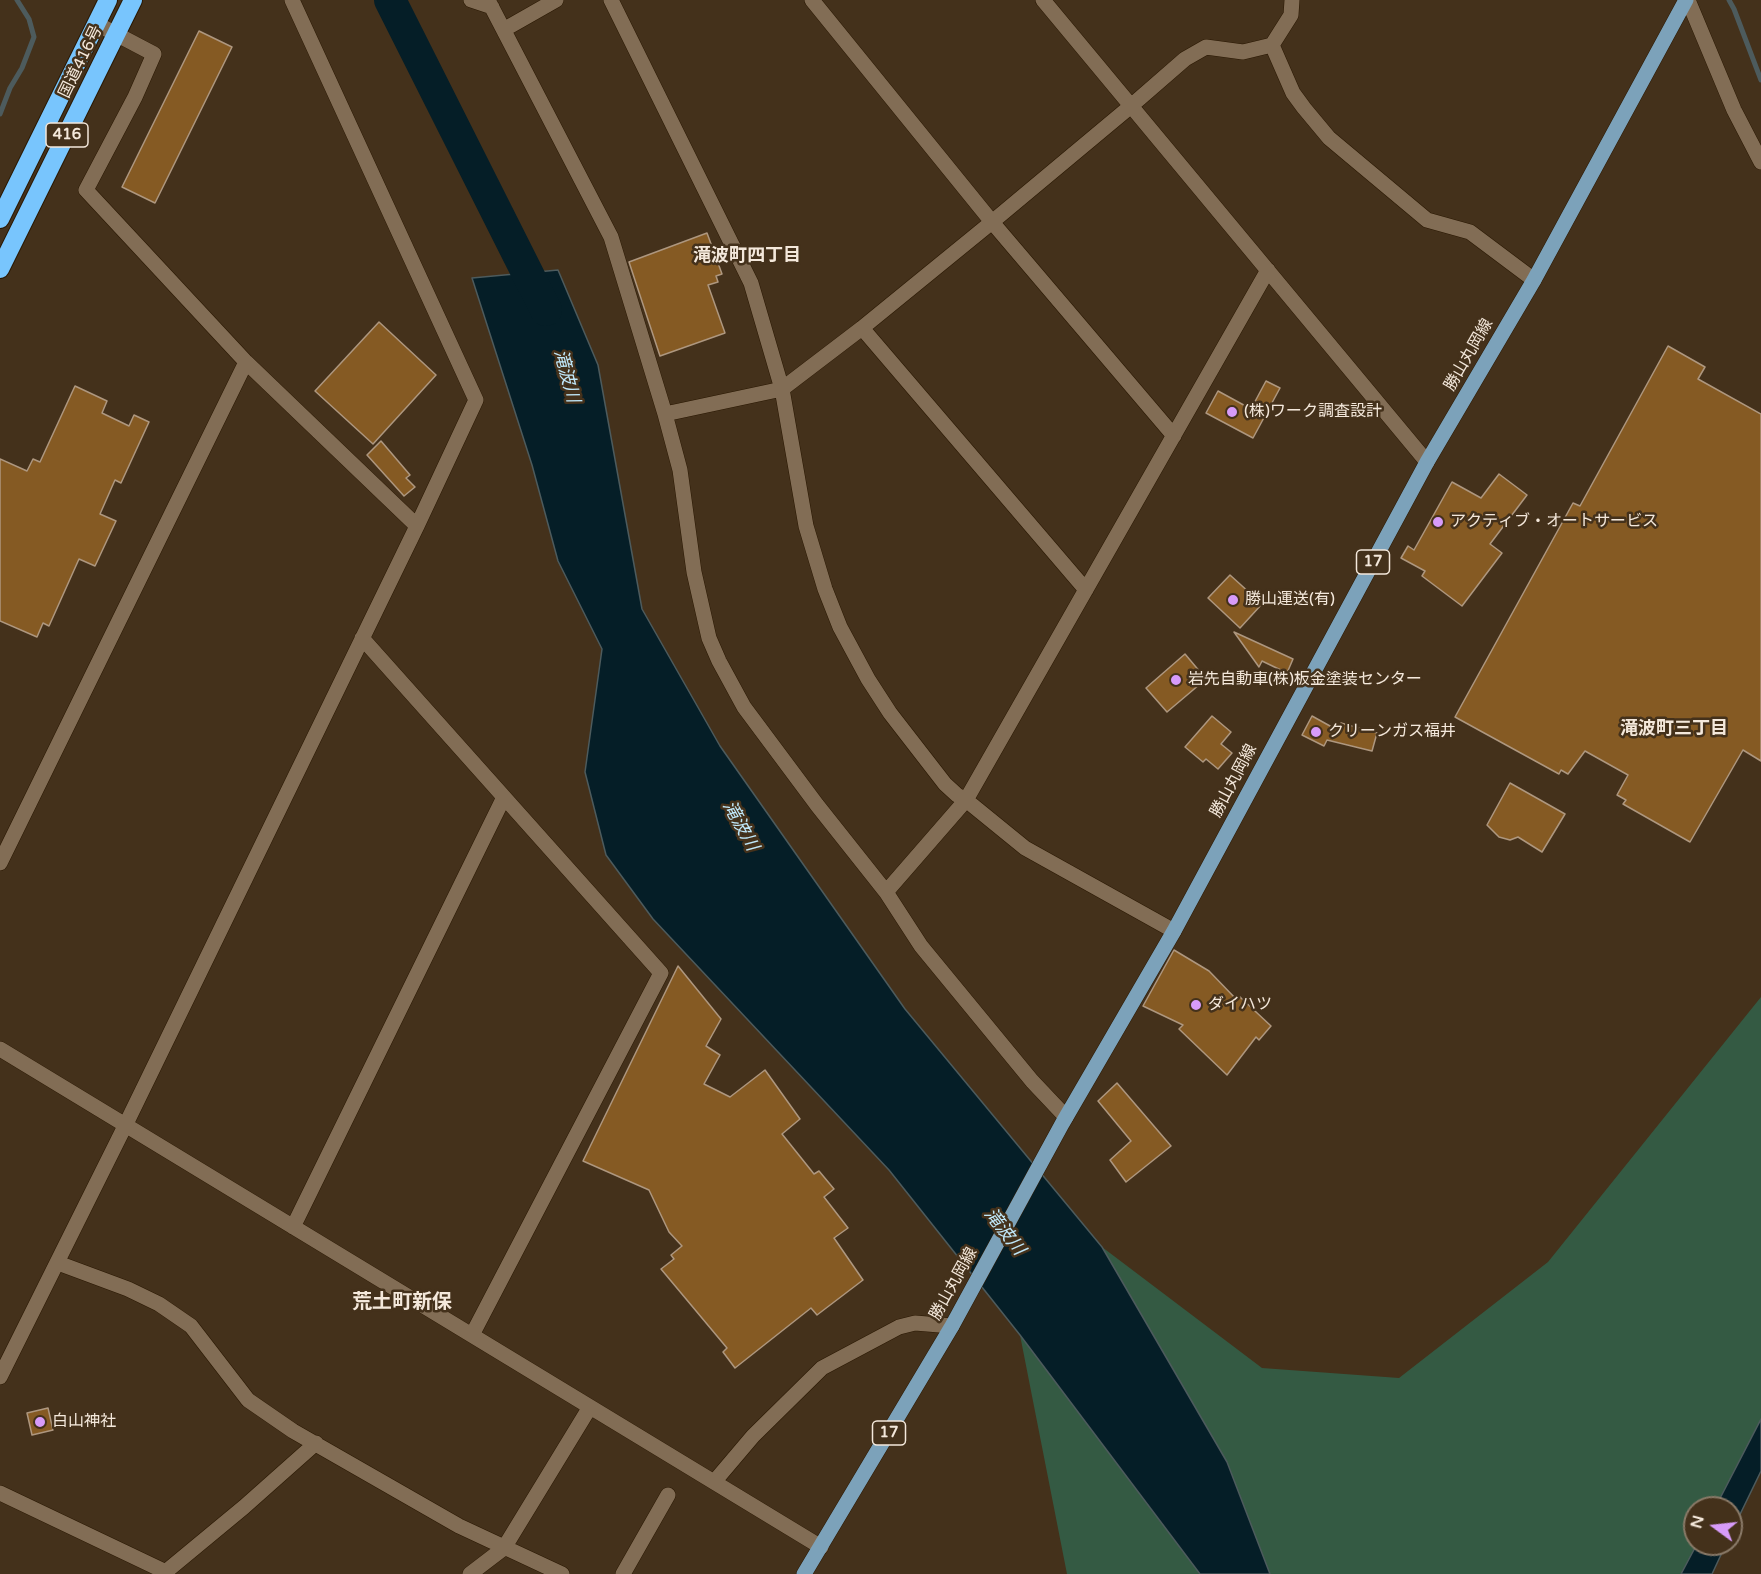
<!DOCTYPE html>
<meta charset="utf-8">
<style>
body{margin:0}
#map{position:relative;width:1761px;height:1574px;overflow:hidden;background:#44311b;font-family:"Varela Round",sans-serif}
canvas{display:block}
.north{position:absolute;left:1683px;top:1496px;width:60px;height:60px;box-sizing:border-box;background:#44311b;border:2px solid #8a7a68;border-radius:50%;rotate:285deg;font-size:16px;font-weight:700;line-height:24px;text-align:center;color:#f4e8db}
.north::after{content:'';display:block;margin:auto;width:21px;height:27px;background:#d79bf9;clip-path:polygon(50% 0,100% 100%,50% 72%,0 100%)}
</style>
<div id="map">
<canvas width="1761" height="1574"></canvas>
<div class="north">N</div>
</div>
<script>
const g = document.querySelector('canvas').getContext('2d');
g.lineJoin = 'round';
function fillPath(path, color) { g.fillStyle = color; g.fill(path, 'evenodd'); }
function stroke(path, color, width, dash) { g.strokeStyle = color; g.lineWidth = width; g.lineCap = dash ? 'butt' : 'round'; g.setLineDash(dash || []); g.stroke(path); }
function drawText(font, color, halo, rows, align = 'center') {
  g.font = font + ' "Varela Round","Noto Sans JP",sans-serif'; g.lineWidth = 5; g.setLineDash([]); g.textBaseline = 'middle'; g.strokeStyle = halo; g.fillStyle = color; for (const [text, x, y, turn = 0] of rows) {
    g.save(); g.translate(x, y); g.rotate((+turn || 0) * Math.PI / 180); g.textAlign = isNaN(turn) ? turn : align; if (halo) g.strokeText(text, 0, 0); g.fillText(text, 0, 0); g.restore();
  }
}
fillPath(new Path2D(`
 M1761 997V1419L1715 1508H1695V1544H1697L1681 1574H1270L1227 1462 1102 1247 1262 1368 1399 1378 1548 1262Z
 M1020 1335 1200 1574H1067Z`), '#345a43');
const water = new Path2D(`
 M558 270 598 365 642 609 720 746 905 1009 1102 1247 1227 1462 1270 1574H1200L1020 1335 889 1170 653 919 606 855 585 772 602 649 558 561 532 465 472 278Z
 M1761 1419V1471L1731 1533V1508H1715Z
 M1697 1544H1726L1712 1574H1681Z`);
fillPath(water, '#051e27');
stroke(water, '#4d5b5d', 1.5);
stroke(new Path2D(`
 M1729 0 1734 9 1761 80
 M0 114 10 88 22 68 34 37 29 19 17 0`), '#4d5b5d', 5);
stroke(new Path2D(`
 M390 0 546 310`), '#051e27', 32);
const building = new Path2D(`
 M199 31 232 47 155 203 122 187Z
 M707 233 722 274 716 276 718 282 708 285 725 333 660 356 629 262Z
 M379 322 436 375 373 444 315 391Z
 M1668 346 1705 367 1698 379 1761 414V761L1743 750 1690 842 1623 804 1626 800 1617 795 1628 775 1585 751 1568 774 1561 770 1559 774 1455 717 1573 503 1580 506Z
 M1266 381 1280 388 1253 438 1206 413 1218 391 1251 409Z
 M75 386 107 401 102 413 129 426 134 415 149 422 121 483 115 480 100 514 116 521 95 566 79 559 49 626 43 623 37 637 0 621V459L27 471 33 459 40 462Z
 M381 441 410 475 406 478 415 487 404 496 367 455Z
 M1499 474 1527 495 1490 544 1502 553 1462 606 1422 576 1425 571 1401 558 1408 546 1414 550 1452 482 1481 498Z
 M1230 575 1262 604 1240 628 1208 598Z
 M1234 632 1293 659 1287 673 1262 661 1259 667Z
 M1185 654 1206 679 1167 712 1146 688Z
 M1212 716 1231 732 1221 744 1232 753 1218 769 1206 759 1203 762 1185 747Z
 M1312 716 1339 731 1341 723 1377 733 1372 751 1327 740 1324 746 1302 735Z
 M1510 783 1565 814 1542 852 1518 837 1510 840 1499 837 1487 825Z
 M1174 950 1209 971 1237 1000 1240 997 1271 1026 1259 1040 1256 1037 1227 1075 1179 1029 1183 1025 1143 1006Z
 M678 966 721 1019 706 1046 720 1055 704 1084 730 1097 765 1070 800 1119 782 1134 814 1174 819 1171 834 1189 824 1197 848 1228 834 1238 863 1280 817 1315 811 1308 735 1368 723 1352 727 1348 661 1269 674 1259 671 1255 682 1246 669 1232 649 1190 583 1161Z
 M1117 1083 1171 1146 1126 1182 1110 1160 1131 1141 1098 1101Z
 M48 1408 53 1430 32 1435 27 1413Z`);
fillPath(building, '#855a23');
stroke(building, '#ae977f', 1.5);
const minor = new Path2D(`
 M471 0 492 7
 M488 0 611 237 665 414 680 470 694 572 709 638 719 661 744 707 817 805 886 892 921 946 1032 1081 1066 1117
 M611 0 751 283 782 389 806 526 825 589 840 627 868 679 890 713 945 784 957 795 966 800 1025 848 1174 931
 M812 0 992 222 1174 436
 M1043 0 1427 462
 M1688 0 1734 110 1761 162
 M97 24 154 54 135 97 86 190 246 362 417 526
 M505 29 556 0
 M1272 45 1293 93 1304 108 1329 138 1427 220 1470 232 1534 280
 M862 328 1086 590
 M665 414 782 389 862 328 992 222 1131 106 1185 59 1206 47 1243 52 1272 45 1291 15 1292 0
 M362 638 661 973 472 1335
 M0 863 246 362
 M886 892 966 800 1268 270
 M0 1049 821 1547
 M293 1227 504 797
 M58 1263 128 1289 159 1304 191 1326 248 1400 293 1431 459 1526 562 1574
 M0 1377 125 1126 417 526 476 400 292 0
 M714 1482 753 1436 822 1368 899 1327 915 1323 952 1326
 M0 1493 166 1572
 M163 1574 244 1507 316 1443
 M470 1574 504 1548 590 1407
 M623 1574 668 1495`);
const major = new Path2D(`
 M804 1574 952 1326 1062 1124 1174 931 1427 462 1534 280 1686 0`);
const highway = new Path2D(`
 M0 219 108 0
 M0 269 133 0`);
stroke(minor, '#2a1803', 16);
stroke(major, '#2a1803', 16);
stroke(highway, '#2a1803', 20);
stroke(minor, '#826d55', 15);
stroke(major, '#7ca2ba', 15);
stroke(highway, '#78c5fd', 18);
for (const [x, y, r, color] of [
 [1232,412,6,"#d79bf9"],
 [1438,522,6,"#d79bf9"],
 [1233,600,6,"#d79bf9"],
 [1176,680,6,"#d79bf9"],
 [1316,732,6,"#d79bf9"],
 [1196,1005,6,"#d79bf9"],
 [40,1422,6,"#d79bf9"]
]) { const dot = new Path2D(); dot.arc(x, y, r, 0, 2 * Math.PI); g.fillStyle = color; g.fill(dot); stroke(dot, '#44311b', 2); }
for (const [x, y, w] of [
 [67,135,42],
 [1373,562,33],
 [889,1433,33]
]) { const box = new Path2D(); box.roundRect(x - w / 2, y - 12, w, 24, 4.5); g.fillStyle = '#44311b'; g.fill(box); stroke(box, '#f4e8db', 1.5); }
drawText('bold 15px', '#f4e8db', null, [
 ["416",67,135],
 ["17",1373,562],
 ["17",889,1433]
]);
drawText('16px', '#f4e8db', '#44311b', [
 ["国道416号",81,62,-64],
 ["勝山丸岡線",1469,355,-60],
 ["勝山丸岡線",1234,781,-62],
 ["勝山丸岡線",954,1284,-61]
]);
drawText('16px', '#f4e8db', '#44311b', [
 ["(株)ワーク調査設計",1244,412],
 ["アクティブ・オートサービス",1450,522],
 ["勝山運送(有)",1245,600],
 ["岩先自動車(株)板金塗装センター",1188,680],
 ["クリーンガス福井",1328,732],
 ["ダイハツ",1208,1005],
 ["白山神社",52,1422]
], 'left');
drawText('bold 18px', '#f4e8db', '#44311b', [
 ["滝波町四丁目",747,256],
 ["滝波町三丁目",1674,729]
]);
drawText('italic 18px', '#bfe7f9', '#44311b', [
 ["滝波川",566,376,75],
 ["滝波川",740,826,61],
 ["滝波川",1004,1232,52]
]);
drawText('bold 20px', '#f4e8db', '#44311b', [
 ["荒土町新保",402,1303]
]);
</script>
